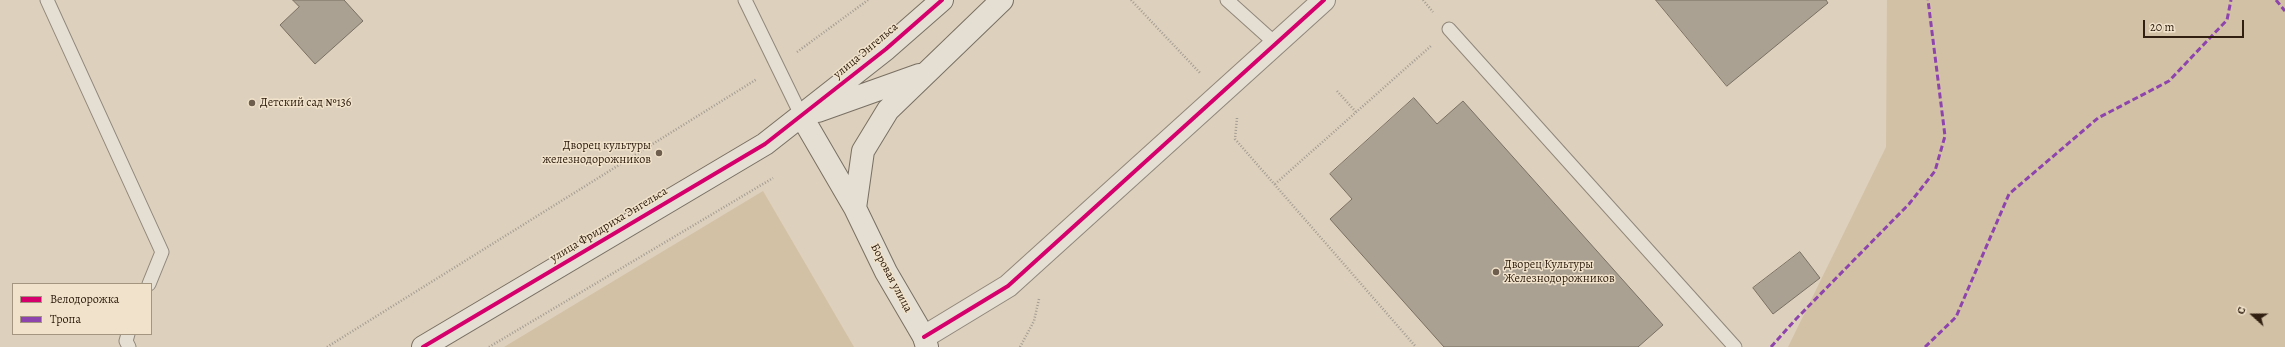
<!DOCTYPE html>
<meta charset="utf-8">
<style>
body{margin:0}
#map{position:relative;width:2285px;height:347px;overflow:hidden;background:#ddd0bc;font-family:Alegreya,serif}
canvas{display:block}
.legend{position:absolute;left:12px;top:283px;width:140px;height:52px;box-sizing:border-box;background:#f1e3cb;border:1px solid #a49581;margin:0;padding:5px 7px;list-style:none;font-size:12px;color:#312011}
.legend li{display:flex;align-items:center;gap:8px;height:20px}
.legend b{width:20px;border:1px solid #a49581}
.north{position:absolute;left:2233px;top:295px;width:40px;height:40px;-webkit-text-stroke:3px #f1e3cb;paint-order:stroke;rotate:291deg;font-size:11px;font-weight:700;line-height:16px;text-align:center;color:#312011}
.north::after{content:'';display:block;margin:auto;width:14px;height:18px;background:#312011;clip-path:polygon(50% 0,100% 100%,50% 72%,0 100%)}
.scale{position:absolute;left:2143px;top:20px;width:101px;height:18px;box-sizing:border-box;border:2px solid #312011;border-top:0;padding-left:5px;font-size:12px;line-height:14px;white-space:nowrap;color:#312011;-webkit-text-stroke:3px #f1e3cb;paint-order:stroke}
</style>
<div id="map">
<canvas width="2285" height="347"></canvas>
<ul class="legend">
<li><b style="height:5px;background:#d6006c"></b>Велодорожка</li>
<li><b style="height:5px;background:#8e44ad"></b>Тропа</li>
</ul>
<div class="north">С</div>
<div class="scale">20 m</div>
</div>
<script>
const g = document.querySelector('canvas').getContext('2d');
g.lineJoin = 'round';
function fillPath(path, color) { g.fillStyle = color; g.fill(path, 'evenodd'); }
function stroke(path, color, width, dash) { g.strokeStyle = color; g.lineWidth = width; g.lineCap = dash ? 'butt' : 'round'; g.setLineDash(dash || []); g.stroke(path); }
function drawText(font, color, halo, rows, align = 'center') {
  g.font = font + ' Alegreya,serif'; g.lineWidth = 3; g.setLineDash([]); g.textBaseline = 'middle'; g.strokeStyle = halo; g.fillStyle = color; for (const [text, x, y, turn = 0] of rows) {
    g.save(); g.translate(x, y); g.rotate((+turn || 0) * Math.PI / 180); g.textAlign = isNaN(turn) ? turn : align; if (halo) g.strokeText(text, 0, 0); g.fillText(text, 0, 0); g.restore();
  }
}
fillPath(new Path2D(`
 M1887 0H2285V347H1788L1886 147Z
 M763 191 854 347H504Z`), '#d3c1a6');
const building = new Path2D(`
 M293 0H344L363 21 315 64 280 25 299 7Z
 M1656 0H1826L1828 3 1727 86Z
 M1414 98 1437 124 1463 101 1663 325 1638 347H1444L1330 219 1352 199 1330 174Z
 M1800 252 1820 278 1773 314 1753 288Z`);
fillPath(building, '#aba193');
stroke(building, '#797063', 1);
const lane = new Path2D(`
 M47 0 162 252 149 284
 M745 0 802 117
 M1227 0 1276 44
 M1449 29 1735 347
 M128 334 126 341 129 347`);
const street = new Path2D(`
 M924 337 1008 286 1324 0`);
const secondary = new Path2D(`
 M818 111 919 75
 M802 117 855 208 886 272 924 337 927 347
 M855 208 863 151 888 110 1002 0
 M423 347 765 144 886 49 942 0`);
stroke(lane, '#91877b', 15);
stroke(street, '#91877b', 24);
stroke(secondary, '#797063', 24);
stroke(new Path2D(`
 M1131 0 1201 74
 M1423 0 1433 12
 M797 52 868 0
 M1337 91 1356 112
 M1237 118 1235 139 1416 347
 M1275 184 1432 45
 M327 347 757 79
 M489 347 773 178
 M1020 347 1034 321 1039 299`), '#a39c93', 2.5, [1, 2]);
stroke(lane, '#e4ded3', 13);
stroke(street, '#e4ded3', 22);
stroke(secondary, '#e4ded3', 22);
stroke(new Path2D(`
 M2276 0 2285 11
 M1771 347 1796 319 1909 204 1935 171 1945 136 1928 0
 M1925 347 1956 317 2009 194 2098 118 2169 81 2227 20 2231 0`), '#8e44ad', 3, [6, 3]);
stroke(new Path2D(`
 M924 337 1008 286 1324 0
 M423 347 765 144 886 49 942 0`), '#d6006c', 4);
for (const [x, y, r, color] of [
 [252,103,4,"#6d5e4d"],
 [659,153,4,"#6d5e4d"],
 [1496,272,4,"#6d5e4d"]
]) { const dot = new Path2D(); dot.arc(x, y, r, 0, 2 * Math.PI); g.fillStyle = color; g.fill(dot); stroke(dot, '#f1e3cb', 1.5); }
drawText('12px', '#312011', '#f1e3cb', [
 ["улица Энгельса",866,51,-40],
 ["улица Фридриха Энгельса",609,225,-31],
 ["Боровая улица",891,278,62]
]);
drawText('12px', '#312011', '#f1e3cb', [
 ["Детский сад №136",260,103],
 ["Дворец культуры",651,146,"right"],
 ["железнодорожников",651,160,"right"],
 ["Дворец Культуры",1504,265],
 ["Железнодорожников",1504,279]
], 'left');
</script>
